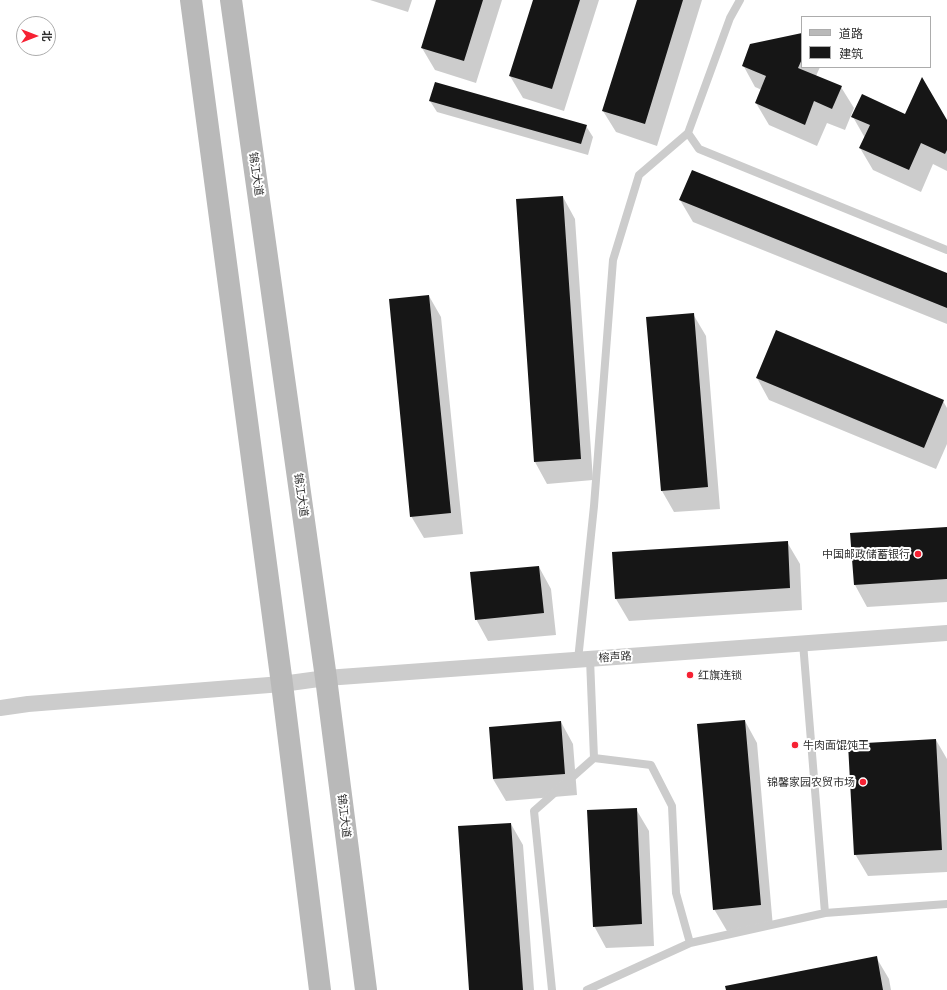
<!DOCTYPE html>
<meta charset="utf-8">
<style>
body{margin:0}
#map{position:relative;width:947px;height:990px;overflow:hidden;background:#fff;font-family:Ubuntu,"Noto Sans SC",sans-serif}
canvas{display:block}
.legend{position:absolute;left:801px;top:16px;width:130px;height:52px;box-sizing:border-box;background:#fff;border:1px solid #acacac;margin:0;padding:5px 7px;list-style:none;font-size:12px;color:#2f2f2f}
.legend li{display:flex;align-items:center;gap:8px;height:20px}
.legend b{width:20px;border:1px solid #acacac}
.north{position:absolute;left:16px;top:16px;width:40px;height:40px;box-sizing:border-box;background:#fff;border:1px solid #acacac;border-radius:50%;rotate:90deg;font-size:11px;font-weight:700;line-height:16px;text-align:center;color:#2f2f2f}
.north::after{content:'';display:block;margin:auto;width:14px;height:18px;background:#f62133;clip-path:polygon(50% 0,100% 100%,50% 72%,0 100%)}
</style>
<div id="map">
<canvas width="947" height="990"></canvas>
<ul class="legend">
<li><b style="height:5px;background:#b9b9b9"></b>道路</li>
<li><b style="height:11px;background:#161616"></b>建筑</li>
</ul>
<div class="north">北</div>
</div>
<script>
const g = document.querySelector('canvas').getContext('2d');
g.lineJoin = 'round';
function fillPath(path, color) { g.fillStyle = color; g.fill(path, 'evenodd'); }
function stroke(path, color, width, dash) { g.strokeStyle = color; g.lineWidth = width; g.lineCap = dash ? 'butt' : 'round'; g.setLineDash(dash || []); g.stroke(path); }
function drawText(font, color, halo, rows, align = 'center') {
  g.font = font + ' Ubuntu,"Noto Sans SC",sans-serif'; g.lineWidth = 4; g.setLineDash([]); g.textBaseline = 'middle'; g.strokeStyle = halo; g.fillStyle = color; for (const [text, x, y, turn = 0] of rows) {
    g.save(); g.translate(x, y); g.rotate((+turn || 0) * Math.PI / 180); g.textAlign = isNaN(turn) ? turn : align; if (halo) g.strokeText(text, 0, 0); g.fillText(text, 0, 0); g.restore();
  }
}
fillPath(new Path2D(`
 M370 0H412L408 12Z
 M437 0H502L476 83 435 70 422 48Z
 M534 0H599L564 111 523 98 510 76Z
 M638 0H702L657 146 616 132 603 111Z
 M802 34V67H820L816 76 841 87 854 108 845 130 827 123 817 146 769 125 756 103 762 90 755 87 743 65Z
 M430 101 586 126 593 137 588 155 437 112Z
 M905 115 947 122V171L933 164 921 192 873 170 860 148 865 138 853 117Z
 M563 197 575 219 593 480 547 484 535 462Z
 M680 200 947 274V324L693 222Z
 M429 296 441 317 463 534 424 538 411 516Z
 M693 314 706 336 720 509 674 512 662 491Z
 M757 378 943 401 947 408V444L936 469 769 400Z
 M947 528V602L867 607 855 585 852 534Z
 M787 542 800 564 802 610 629 621 616 599 614 553Z
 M539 567 551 589 556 635 488 641 476 619Z
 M745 721 757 743 773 927 727 931 714 909Z
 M561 722 573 744 577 795 506 801 493 779Z
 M936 740 947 759V872L868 876 855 854Z
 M636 809 649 831 654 946 606 948 594 926Z
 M511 824 523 845 534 990H470Z
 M876 957 889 979 891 990H727Z`), '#0003');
fillPath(new Path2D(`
 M436 0H483L464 61 421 48Z
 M533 0H580L552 89 509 76Z
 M637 0H683L645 124 602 111Z
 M802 33V59L798 68 842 86 832 109 814 101 805 125 755 103 766 76 742 66 750 44Z
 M922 77 947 120V150L945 154 921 143 909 170 859 148 870 125 851 117 862 94 905 114Z
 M435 82 587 125 581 144 429 101Z
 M692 170 947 273V308L679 200Z
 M563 196 581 459 534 462 516 199Z
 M429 295 451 513 410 517 389 299Z
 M694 313 708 487 661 491 646 317Z
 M776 330 944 400 924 448 756 378Z
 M947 527V579L854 585 850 533Z
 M788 541 790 588 615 599 612 552Z
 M539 566 544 613 475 620 470 572Z
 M745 720 761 905 713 910 697 724Z
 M561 721 565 774 493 779 489 727Z
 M936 739 942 850 854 855 848 744Z
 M637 808 642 924 593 927 587 810Z
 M511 823 523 990H469L458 826Z
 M877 956 883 990H726L725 986Z`), '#161616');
stroke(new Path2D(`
 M740 0 730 18 688 133 699 149 947 250
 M803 643 825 913
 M590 659 594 758 651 765 672 806 676 893 690 943 825 913 947 904
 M578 660 594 506 613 260 639 175 688 133
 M552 990 534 811 594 758
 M587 990 690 943`), '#ccc', 8);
stroke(new Path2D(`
 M0 708 28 704 282 684 326 678 947 633`), '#ccc', 16);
stroke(new Path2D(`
 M191 0 282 684 320 990
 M231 0 326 678 366 990`), '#b9b9b9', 22);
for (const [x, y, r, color] of [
 [918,554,4,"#f62133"],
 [690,675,4,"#f62133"],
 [795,745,4,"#f62133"],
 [863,782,4,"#f62133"]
]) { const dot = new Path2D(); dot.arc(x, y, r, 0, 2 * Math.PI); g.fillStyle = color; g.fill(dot); stroke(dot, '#fff', 1.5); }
drawText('11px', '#2f2f2f', '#fff', [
 ["锦江大道",256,174,82],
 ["锦江大道",301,495,82],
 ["榕声路",615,657,-4],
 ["锦江大道",344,816,83]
]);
drawText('11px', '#2f2f2f', '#fff', [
 ["中国邮政储蓄银行",910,554],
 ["红旗连锁",698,675,"left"],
 ["牛肉面馄饨王",803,745,"left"],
 ["锦馨家园农贸市场",855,782]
], 'right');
</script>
